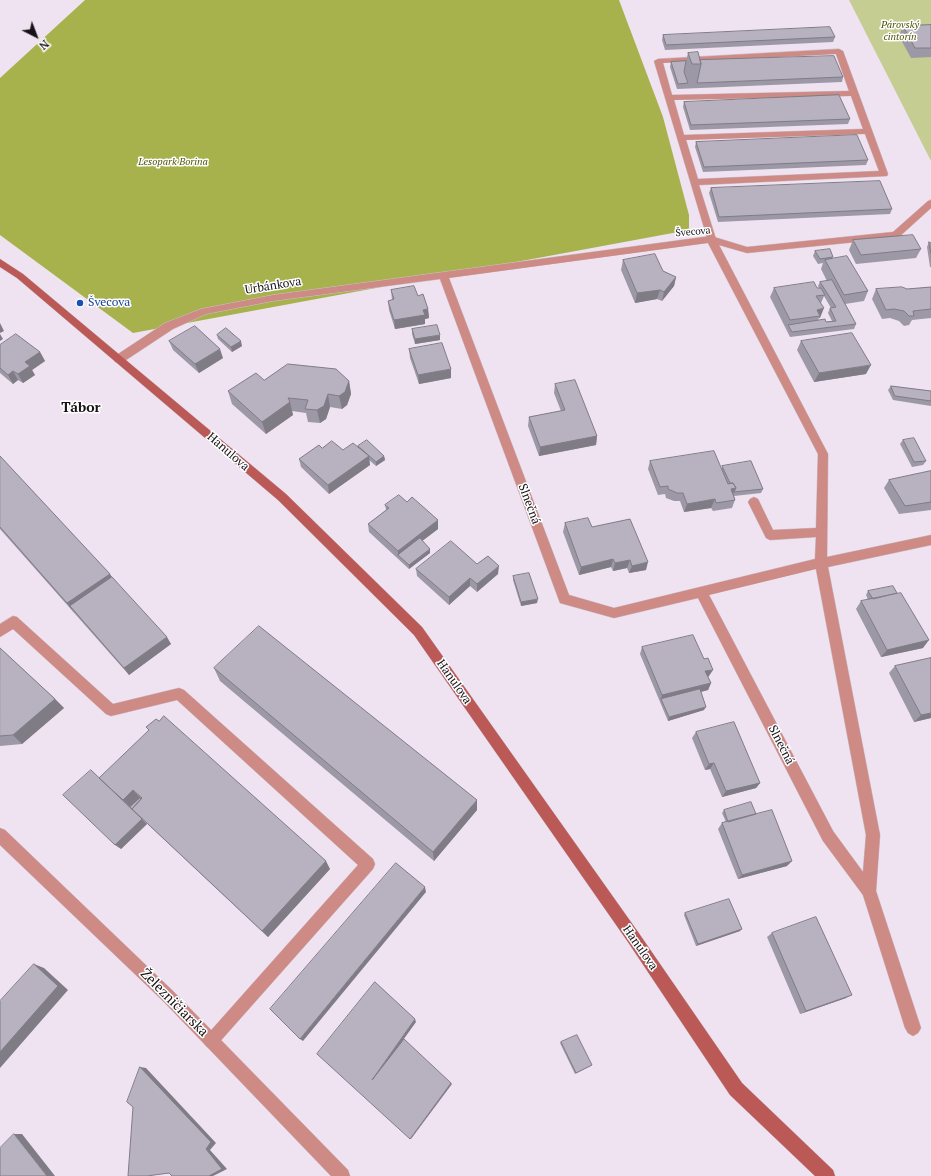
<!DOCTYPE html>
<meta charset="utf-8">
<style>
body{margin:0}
#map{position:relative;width:931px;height:1176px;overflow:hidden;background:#efe3f1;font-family:"PT Serif",serif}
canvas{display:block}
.north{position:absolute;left:16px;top:16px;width:40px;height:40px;-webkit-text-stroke:3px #fff;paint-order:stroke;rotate:138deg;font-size:11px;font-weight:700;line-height:16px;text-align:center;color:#161217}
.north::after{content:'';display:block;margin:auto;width:14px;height:18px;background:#161217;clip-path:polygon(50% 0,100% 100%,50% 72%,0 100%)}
</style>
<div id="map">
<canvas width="931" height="1176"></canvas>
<div class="north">N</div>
</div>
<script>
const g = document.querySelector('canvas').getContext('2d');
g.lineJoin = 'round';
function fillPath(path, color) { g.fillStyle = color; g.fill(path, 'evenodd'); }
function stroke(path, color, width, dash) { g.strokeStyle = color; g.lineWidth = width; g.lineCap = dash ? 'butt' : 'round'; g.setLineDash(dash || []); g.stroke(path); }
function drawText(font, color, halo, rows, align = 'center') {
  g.font = font + ' "PT Serif",serif'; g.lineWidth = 3; g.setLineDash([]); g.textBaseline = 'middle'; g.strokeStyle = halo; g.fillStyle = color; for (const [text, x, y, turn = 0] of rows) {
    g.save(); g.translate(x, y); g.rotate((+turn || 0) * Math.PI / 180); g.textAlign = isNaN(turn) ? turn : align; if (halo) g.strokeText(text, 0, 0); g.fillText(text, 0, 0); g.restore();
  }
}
fillPath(new Path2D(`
 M849 0H931V161Z`), '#c5cd93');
fillPath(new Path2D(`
 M85 0H619L663 117 689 215V230L133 333 0 235V78Z`), '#a7b24d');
const lane = new Path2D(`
 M839 49 843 51 888 174 887 176 699 185 716 239 714 241H708L654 61 658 59ZM836 54 849 91 672 95 663 63ZM851 96 863 129 684 135 674 100ZM865 134 879 171 698 179 686 140Z
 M13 616 17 617 113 704 179 688 184 690 373 859 375 864 373 869 216 1046 211 1049 206 1046 203 1041 206 1036 358 865 177 700 111 716 106 714 13 629 0 637V624Z`);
const street = new Path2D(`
 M931 200V208L899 237 896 238 747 253 719 245 828 454 827 557 931 535V545L828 567 880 835 876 891 921 1028 918 1033 913 1036 908 1033 905 1028 863 895 823 841 698 598 614 618 560 603 440 279 273 301 206 314 173 329 123 362H115L114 359 115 356 165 323 201 309 273 295 711 236 747 247 893 232 928 201ZM708 243 818 454 816 528 773 530 758 499 754 497 750 499 748 502 766 538 770 540 816 537 815 559 614 608 569 595 449 278ZM816 569 866 835 863 872 833 831 709 595Z
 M0 828 5 830 174 992 348 1170 350 1176H331L164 1002 0 845Z`);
const secondary = new Path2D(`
 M0 259 23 274 286 494 422 627 638 932 742 1083 833 1170 835 1176H815L730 1095 628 942 414 635 278 500 17 278 0 267Z`);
stroke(lane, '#ccc2ce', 1);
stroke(street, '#ccc2ce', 1);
stroke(secondary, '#ccc2ce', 1);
fillPath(lane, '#ce8a85');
fillPath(street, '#ce8a85');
fillPath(secondary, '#ba5956');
fillPath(new Path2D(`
 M931 25V57L911 58 899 36 903 26Z
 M663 35 835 37 833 42 665 50 662 40Z
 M688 53 700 60 843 77 842 82 677 89 670 67 671 62 686 61Z
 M684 102 850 119 848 124 690 130 683 107Z
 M696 142 868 160 866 165 703 172 695 147Z
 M711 188 892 209 890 214 718 222 709 193Z
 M853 240 921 249 916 258 856 264 849 250Z
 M929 242 931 243V267H930L927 247Z
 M815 251 833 257 832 259 868 291 864 301 845 304 856 324 854 329 790 337 770 297 774 288H819L818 286 820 282 827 281 821 269 823 263 818 264 813 256ZM824 296 831 308H830L828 313 832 321 826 322 818 320 819 318H820L821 303Z
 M623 260 663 271 676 277 674 286 662 301 657 299 635 303 621 270Z
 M931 287V318L912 320 909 325 904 326 899 321 890 318 882 319 872 299 876 289H907Z
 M391 290 418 296 428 309 429 318 425 319V324L395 329 389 310 388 301 392 300Z
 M412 329 440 340 415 344 412 334Z
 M217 335 242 346 232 352 218 339Z
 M169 341 223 358 199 373 173 350Z
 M801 341 866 374 814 382 797 350Z
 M0 345 40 352 45 361 32 370 35 375 23 383 18 380 13 384 0 373Z
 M409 349 451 378 419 384 410 358Z
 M264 380 349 381 351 394 347 405 342 409 330 407 326 419 320 423 308 422 306 413 292 411 293 415 266 434 232 404 228 391Z
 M555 384 597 436 596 445 539 456 528 426 529 417 561 411 554 393Z
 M891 386 931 391V406L893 400 888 390Z
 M903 440 926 461 923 465 912 467 900 444Z
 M358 447 384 456 385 460 376 466 369 460 370 465 329 494 301 467 299 459 322 448 343 450Z
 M0 456 112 577 171 644 129 675 0 529Z
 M650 461 722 468V466L763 489 761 493 734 496 735 500 732 508 713 511 711 508 684 512 680 501H674L666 498 665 494 658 495 648 469Z
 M931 471V510L899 514 884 488 889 480Z
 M407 502 438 529 422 541 430 549V553L409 569 369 532 368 524 386 510 385 505Z
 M565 523 592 527 646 570 629 573 627 568 613 571 611 567 579 575 563 532Z
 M477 564 498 574 477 592 470 586 449 605 417 576 416 569Z
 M513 576 537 603 521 606 513 580Z
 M868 591 923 648 881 657 856 609 861 601 868 600 866 595Z
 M642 647 709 676 708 677 711 683 708 690 701 692 704 710 668 721 640 654Z
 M0 648 55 699 64 708 22 744 0 746Z
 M931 658V718L914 722 889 673 895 666Z
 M214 668 477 810 434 861 220 681Z
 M696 732 760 783 756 788 722 797 710 769 705 770 692 738Z
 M99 778 330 869 268 937 122 800 147 824 121 849 107 785Z
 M724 810 756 814 787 866 738 879 718 829 722 823 726 822 722 813Z
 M685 913 740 931 696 946 684 915Z
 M772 933 846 998 800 1014 767 937Z
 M561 1042 592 1065 575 1074 560 1043Z`), '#9d98a5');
fillPath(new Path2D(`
 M676 277 674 286 662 301 664 292Z
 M660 290 657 299 635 303 637 293Z
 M824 308 820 318H819L820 316 817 310Z
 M428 309 429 318 425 319V324L395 329 394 320 423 310Z
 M0 323 4 331 0 333Z
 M0 334 3 339 0 341Z
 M440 335V340L415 344V339Z
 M241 341 242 346 232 352 231 347Z
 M220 349 223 358 199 373 195 364Z
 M40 352 45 361 32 370 35 375 23 383 18 374 25 362Z
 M871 365 866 374 814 382 819 373Z
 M451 369V378L419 384 418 375Z
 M13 371 18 380 13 384 8 375Z
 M349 381 351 394 347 405 342 409 339 396Z
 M328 394 330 407 326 419 320 423 317 410Z
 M290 402 293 415 266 434 262 422Z
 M597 436 596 445 539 456 540 447Z
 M369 456 370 465 329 494 328 485Z
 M384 456 385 460 376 466V462Z
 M736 488 732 496 731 489Z
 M715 499 711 508 684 512 687 504Z
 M438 520V529L401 557 398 555V551Z
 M430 549V553L409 569V565Z
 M613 559 611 567 579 575 581 567Z
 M630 560 627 568 613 571 615 563Z
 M648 562 646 570 629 573 632 566Z
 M499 566 498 574 477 592V584Z
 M110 574 117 585 70 606 75 614 67 603Z
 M470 578V586L449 605V597Z
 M538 599 537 603 521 606V602Z
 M167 637 171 644 129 675 124 668Z
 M929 640 923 648 881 657 887 650Z
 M713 670 709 676 702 678 705 671Z
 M711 683 708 690 662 701 661 699 662 695Z
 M55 699 64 708 22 744 13 735Z
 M706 707 704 710 668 721 669 717Z
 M931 713V718L914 722 921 715Z
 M714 763 710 769 705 770 709 764Z
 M760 783 756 788 722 797 726 791Z
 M133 790 142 800 133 810 123 800Z
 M477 800V810L434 861 433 852Z
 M142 819 147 824 121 849 115 845Z
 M326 861 330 869 268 937 262 931Z
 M792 861 787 866 738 879 742 875Z
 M425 887 426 892 303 1041 300 1039Z
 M742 929 740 931 696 946 698 944Z
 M34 964 44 968 68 990 0 1068V1052Z
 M852 995 846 998 800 1014 806 1011Z
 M415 1019 416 1022 373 1082 372 1080Z
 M140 1067 146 1068 216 1143 210 1150 227 1169 213 1176H209L206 1149Z
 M451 1083 452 1084 411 1139H410Z
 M14 1134H22L55 1176H47Z`), '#807c86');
const building = new Path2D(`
 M931 25V48H915L903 26Z
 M830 27 835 37 666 45 663 35Z
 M698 52 701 64H692L688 53Z
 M834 56 843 77 697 83 701 64 700 60Z
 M686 61 684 72 688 83 678 84 671 62Z
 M839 95 850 119 691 125 684 102Z
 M857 135 868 160 704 167 696 142Z
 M880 181 892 209 719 217 711 188Z
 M913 235 921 249 861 255 853 240Z
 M929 242 931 243V253Z
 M830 249 833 257 820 259 815 251Z
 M655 254 663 271 676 277 664 292 660 290 637 293 623 260Z
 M847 256 868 291 844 295 825 260Z
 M832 280 856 324 792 332 788 325 825 319 826 322 836 321 830 308 836 307 820 282Z
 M814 282 817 288H821L825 295 816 296 824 308 817 310 820 316 790 320 774 288Z
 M414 286 418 296 423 294 428 309 423 310 425 315 394 320 388 301 394 299 391 290Z
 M902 287 907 289 931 287V309L913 311 914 316H909L904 311 894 309 886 310 876 289Z
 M437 325 440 335 415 339 412 329Z
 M195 326 220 349 195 364 169 341Z
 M226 328 241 341 231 347 217 335Z
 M852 333 871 365 819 373 801 341Z
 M16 334 40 352 25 362 30 366 18 374 13 371 8 375 0 368V345Z
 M442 343 451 369 418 375 409 349Z
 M288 364 336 369 349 381 345 392 339 396 328 394 324 406 317 410 305 409 308 400 288 398 290 402 262 422 228 391 256 373 264 380Z
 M575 380 597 436 540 447 529 417 565 410 555 384Z
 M891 386 931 391V401L895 396Z
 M914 438 926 461 914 462 903 440Z
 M367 440 384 456 376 462 358 446Z
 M332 441 343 450 353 443 369 456 328 485 299 459 319 445 322 448Z
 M714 451 728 484 733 483 736 488 731 489 735 500 716 503 715 499 687 504 683 493H677L668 489V486L660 487 650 461Z
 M0 456 110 574 67 603 0 527Z
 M751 461 763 489 734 492 736 488 733 483H730L722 466Z
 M931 471V502L905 506 889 480Z
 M399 495 407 502 412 497 438 520 398 551 368 524 389 508 385 505Z
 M588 518 592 527 630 519 648 562 632 566 630 560 615 563 613 559 581 567 565 523Z
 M420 538 430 549 409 565 398 555Z
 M451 541 477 564 488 556 499 566 477 584 470 578 449 597 416 569Z
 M529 573 538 599 521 602 513 576Z
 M112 577 167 637 124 668 70 606Z
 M893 586 897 593 873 599 868 591Z
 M901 593 929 640 887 650 861 601Z
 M259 626 477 800 433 852 214 668Z
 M693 635 704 659 708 658 713 670 705 671 711 683 662 695 642 647Z
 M0 648 55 699 13 735 0 736Z
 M931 658V713L921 715 895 666Z
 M700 689 706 707 669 717 661 699Z
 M164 716 326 861 262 931 132 809 142 798 133 790 123 800 99 778 149 730 146 727 156 719 159 721Z
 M734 722 760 783 726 791 714 763 709 764 696 732Z
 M91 770 142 819 115 845 63 795Z
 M140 798 141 799 132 809 139 816 130 807Z
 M751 802 756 814 728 822 724 810Z
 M772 810 792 861 742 875 722 823Z
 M396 863 425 887 300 1039 270 1009Z
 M729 899 742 929 698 944 685 913Z
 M816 917 852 995 806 1011 772 933Z
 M34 964 58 986 0 1052V1001Z
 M375 982 415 1019 372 1080 404 1039 451 1083 410 1139 317 1054Z
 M577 1035 592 1065 576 1073 561 1042Z
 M140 1067 211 1142 206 1149 222 1169 209 1176H172L169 1173 147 1176H128L133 1107 127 1102Z
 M14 1134 47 1176H0V1148Z`);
fillPath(building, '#b7b1c0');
stroke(building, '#807c86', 1);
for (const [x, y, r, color] of [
 [80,303,4,"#1a4fb4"]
]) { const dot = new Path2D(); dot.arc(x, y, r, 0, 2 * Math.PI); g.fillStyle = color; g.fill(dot); stroke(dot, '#fff', 1.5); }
drawText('italic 10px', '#4f5507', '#fff', [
 ["Párovský",900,25],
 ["cintorín",900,37],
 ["Lesopark Borina",173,162]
]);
drawText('10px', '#161217', '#fff', [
 ["Švecova",693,232,-5]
]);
drawText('12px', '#161217', '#fff', [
 ["Urbánkova",273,286,-9],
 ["Hanulova",228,452,41],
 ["Slnečná",529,504,70],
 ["Hanulova",454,682,55],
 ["Slnečná",781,745,63],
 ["Hanulova",640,948,55]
]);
drawText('12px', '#164399', '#fff', [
 ["Švecova",88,303]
], 'left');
drawText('bold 14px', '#161217', '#fff', [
 ["Tábor",81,408]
]);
drawText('14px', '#161217', '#fff', [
 ["Železničiarska",174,1003,45]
]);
</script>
